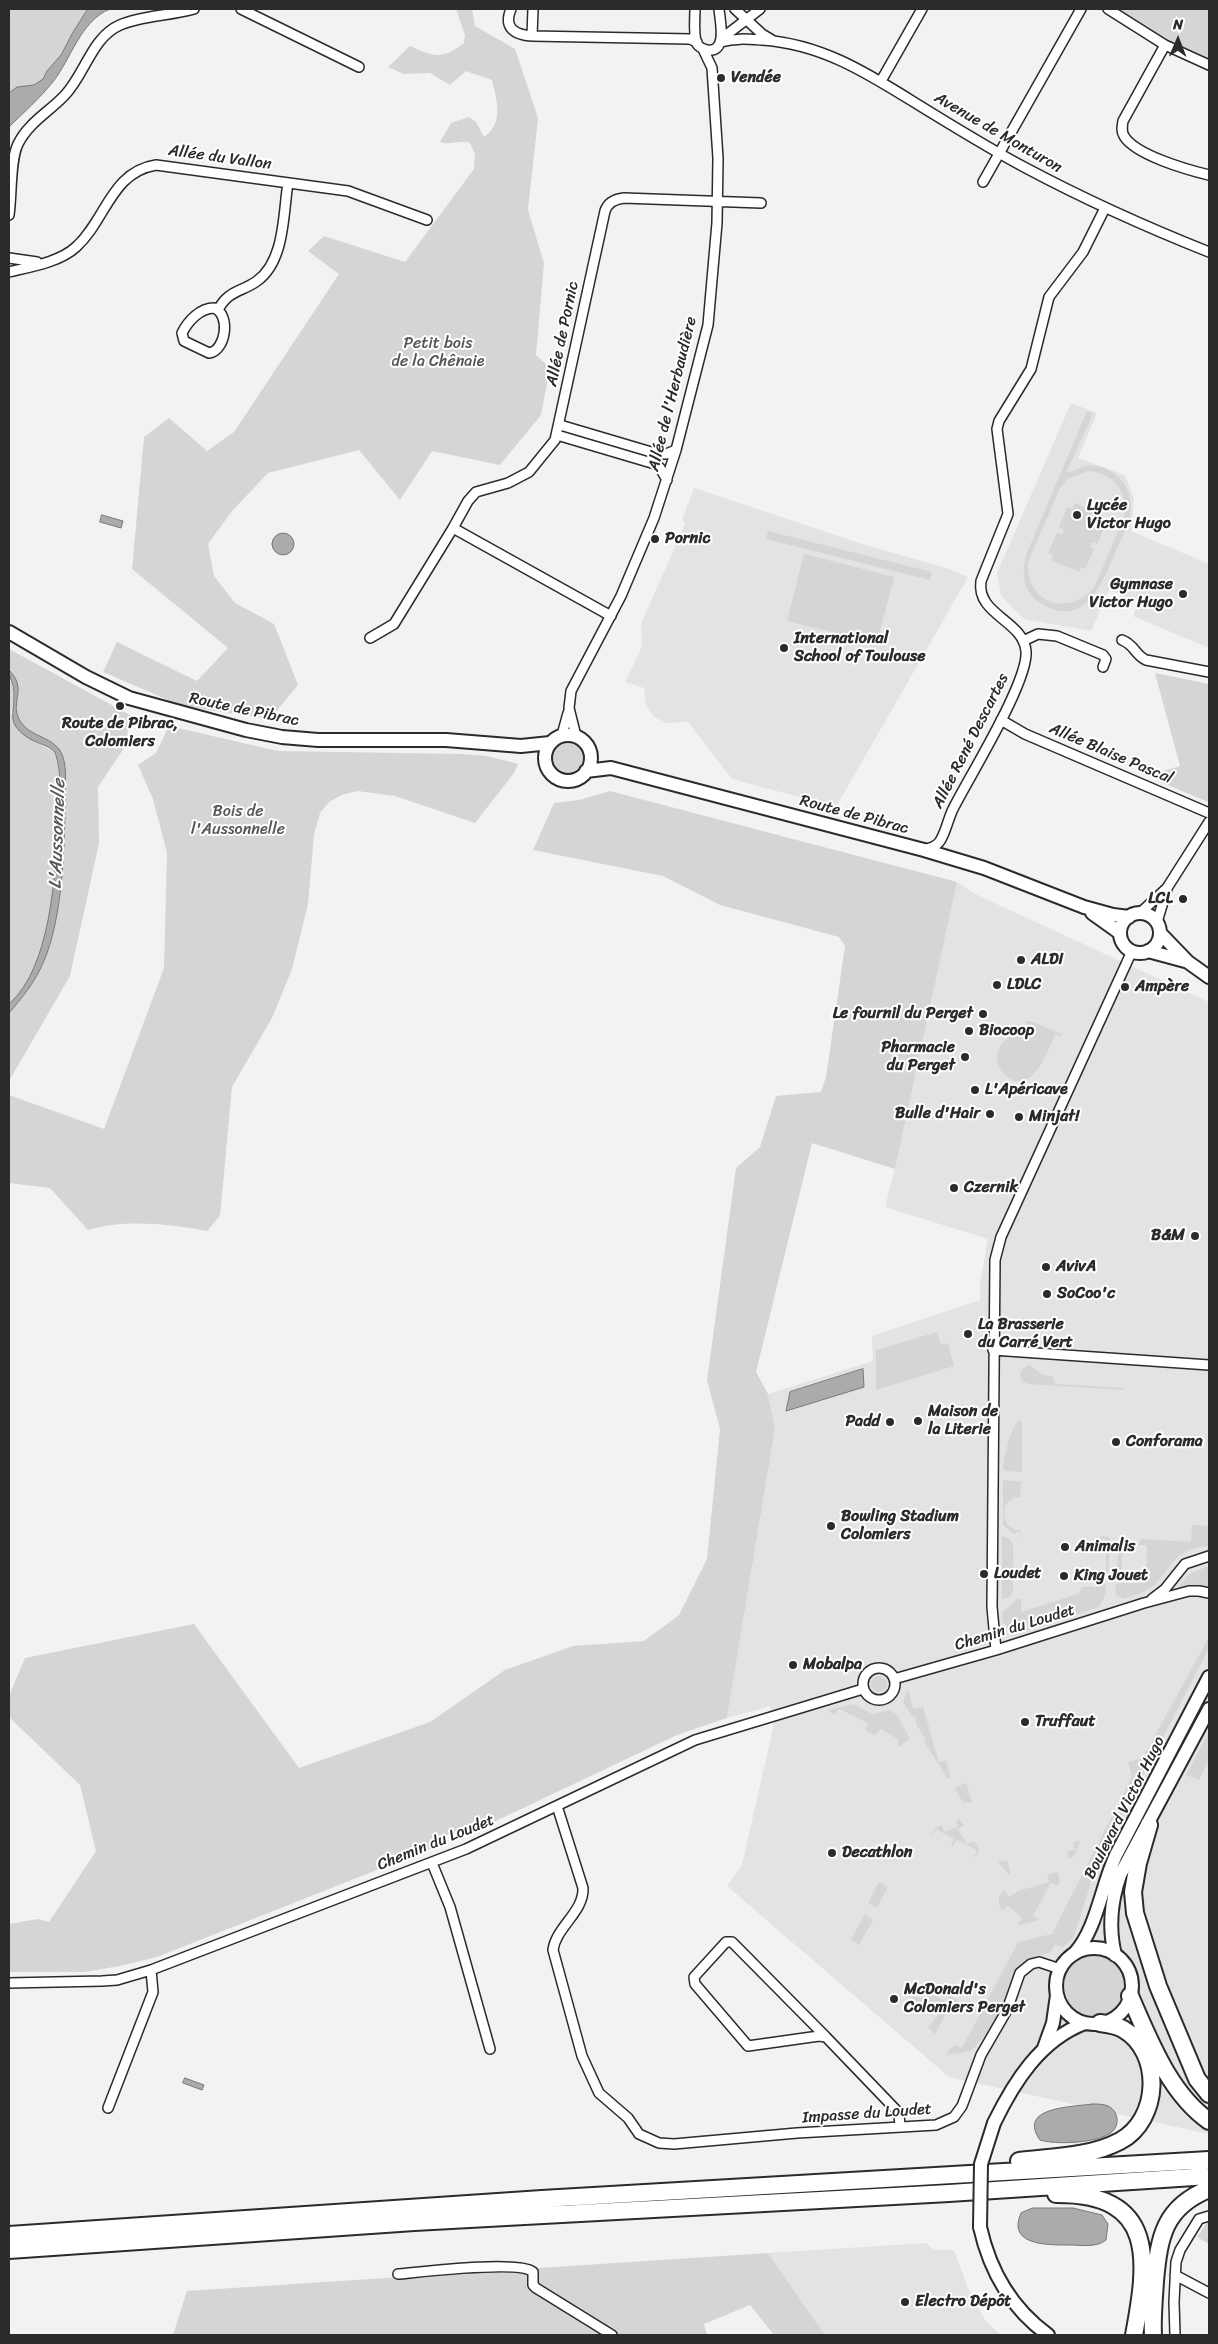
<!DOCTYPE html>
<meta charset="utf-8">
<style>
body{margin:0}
#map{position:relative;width:1218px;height:2344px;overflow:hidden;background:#f2f2f2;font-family:Sriracha,sans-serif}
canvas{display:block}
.frame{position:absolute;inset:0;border:10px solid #2b2b2b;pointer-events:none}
.north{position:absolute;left:1153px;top:15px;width:50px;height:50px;-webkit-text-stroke:4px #fff;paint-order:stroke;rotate:1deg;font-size:14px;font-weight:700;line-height:20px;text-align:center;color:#2b2b2b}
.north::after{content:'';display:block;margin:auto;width:18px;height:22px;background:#2b2b2b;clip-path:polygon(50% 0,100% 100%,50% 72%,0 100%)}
</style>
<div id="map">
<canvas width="1218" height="2344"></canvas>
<div class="frame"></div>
<div class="north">N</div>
</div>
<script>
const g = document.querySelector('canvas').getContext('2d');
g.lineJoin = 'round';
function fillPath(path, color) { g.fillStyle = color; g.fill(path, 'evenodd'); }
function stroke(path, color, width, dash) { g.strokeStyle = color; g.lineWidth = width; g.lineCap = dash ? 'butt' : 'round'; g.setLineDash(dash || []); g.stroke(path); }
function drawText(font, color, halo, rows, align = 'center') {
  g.font = font + ' Sriracha,sans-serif'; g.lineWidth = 4; g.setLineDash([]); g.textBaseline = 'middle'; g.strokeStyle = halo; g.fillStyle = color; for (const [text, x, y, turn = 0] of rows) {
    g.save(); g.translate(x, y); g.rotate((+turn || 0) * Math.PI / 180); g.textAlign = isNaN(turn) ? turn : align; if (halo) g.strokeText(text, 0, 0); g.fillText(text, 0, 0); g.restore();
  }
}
fillPath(new Path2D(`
 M1071 403 1097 413 1078 458 1125 475 1134 499 1131 531 1209 564V648L1133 616 1138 602 1109 590 1091 631 1024 619 1001 596 997 573Z
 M694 488 862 544 946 568 968 577 836 807 732 779 688 722 667 723 654 717 646 705 644 688 625 682 640 651 642 644 641 624 685 524 682 520Z
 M957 882 975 894 1209 1002V2134L949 2077 727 1886 742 1865 774 1724 770 1706 727 1718 775 1431 768 1394 873 1361 872 1336 980 1300V1284L988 1239 885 1207 895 1169Z
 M926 2243 934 2250H954L968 2288 985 2320 1001 2335H825L768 2253Z`), '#e3e3e3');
fillPath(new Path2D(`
 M9 9H98L48 78 9 108Z
 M456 9H472L475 26 515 49 538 118 528 210 544 263 536 355 550 368 541 415 500 465 432 451 400 500 359 450 268 473 232 511 208 544 214 576 235 603 274 624 298 685 270 719 182 706 103 672 117 642 197 681 228 648 132 569 144 437 169 418 207 451 234 432 339 274 308 251 324 236 405 262 474 169 475 155 470 143C459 139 452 146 440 142L451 123 469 117 476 122 484 137C504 123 497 101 492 80L466 71 450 85 430 73 404 74 388 67 410 46C434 57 442 60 464 43L465 35Z
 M1108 9H1209V65Z
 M1087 411 1093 414 1066 473C1073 471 1080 467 1088 466 1115 463 1136 490 1130 516 1127 529 1119 543 1114 555 1101 587 1082 631 1039 602 1022 591 1022 573 1026 555ZM1088 471C1114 473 1128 491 1124 517L1094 588C1067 617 1026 604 1028 562L1059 490 1067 479Z
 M1075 503 1103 515 1101 521 1106 523 1097 544 1092 542 1090 547 1094 549 1085 569 1081 567 1079 572 1051 560 1053 555 1048 553 1057 533 1062 534 1064 530 1059 527 1067 507 1072 509Z
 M768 531 932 572 930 580 766 539Z
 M804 554 894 577 877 643 787 621Z
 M9 649 130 715 126 745 98 787 99 843 70 976 9 1081V1013C22 998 35 981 43 963 63 918 65 843 65 793 65 783 67 769 64 759 56 738 28 738 19 720 10 701 28 689 9 670Z
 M1155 673 1209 684 1208 802 1158 781 1160 772 1180 766Z
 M9 680C17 690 12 703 11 714L32 741 55 752C62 774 59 801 58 824 55 876 51 967 9 1004Z
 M169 726 278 751 462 754 487 756 518 764 514 773 475 823 395 796 357 791 342 795 329 802 320 813 314 834 308 904 292 969 272 1018 232 1087 220 1216 207 1231C168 1224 126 1219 88 1230L50 1188 9 1183V1095L104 1129 164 968 167 853 153 799 138 765 156 753Z
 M551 757a16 16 0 1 1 32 0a16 16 0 1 1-32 0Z
 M610 791 957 882 895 1169 812 1143 756 1372 768 1394 775 1430 727 1718 677 1735 460 1838 454 1832 445 1836V1843L157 1957 120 1966 84 1972H9V1924L38 1919 49 1922 96 1851 80 1785 9 1717V1696L25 1658 194 1624 299 1768 430 1722 505 1670 573 1646 644 1641 679 1615 707 1559 720 1429 707 1380 736 1168 760 1147 776 1096 821 1092 826 1077 845 946 839 937 720 905 663 876 533 850 554 803 579 800Z
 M1026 1021H1031L1061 1034 1062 1037 1055 1034C1046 1057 1027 1105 999 1068 991 1045 1009 1035 1029 1029Z
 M937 1332 941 1345 948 1343 954 1366 876 1390V1350Z
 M1029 1365 1043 1375 1052 1376 1056 1384 1123 1388V1390L1028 1384 1022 1381 1020 1374 1022 1369Z
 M1020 1420 1022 1422V1472L1006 1471 1003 1469C1004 1459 1010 1426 1020 1420Z
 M1004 1480 1021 1482 1020 1497H1014L1006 1504C1001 1518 1006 1529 1021 1531V1540L1020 1532H1015V1535L1003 1525V1481Z
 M1192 1525 1209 1526V1546C1172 1548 1174 1568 1152 1587 1143 1593 1133 1596 1123 1599L1116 1595 1115 1586 1118 1583H1146L1147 1545H1138L1141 1539 1191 1542Z
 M1002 1536 1010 1539 1013 1545V1590L1010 1597 1002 1599Z
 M1101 1536 1108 1537 1110 1540 1108 1573 1105 1577 1100 1576 1098 1574 1106 1573V1539H1098Z
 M1122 1538H1127L1129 1544 1122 1545V1575L1128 1577H1119L1116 1574 1120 1541Z
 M1206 1567H1209V1588L1198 1585 1176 1590 1189 1574Z
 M1101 1583H1105C1107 1592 1104 1600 1099 1607L1021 1632 1010 1631 1003 1622 1002 1613 1017 1599H1021V1612L1078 1594 1082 1587H1098Z
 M1209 1637V1648L1158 1747 1151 1743Z
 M871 1684a8 8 0 1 1 16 0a8 8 0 1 1-16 0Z
 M908 1688 913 1709 923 1707 939 1762 946 1760 951 1779 947 1778 924 1741 926 1740 916 1724V1718L911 1715 903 1702Z
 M854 1704 872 1714 890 1710 897 1715 910 1739 899 1747 897 1746 899 1740 881 1729 875 1735 866 1731 868 1723 839 1709 834 1715 828 1710Z
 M1209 1732V1759L1199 1780 1186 1775Z
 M1150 1749 1155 1751 1095 1869 1074 1937 1063 1947 1054 1945 1051 1952 1030 1958 1016 1971 1005 2002 988 2032 974 2048 970 2051 947 2055V2052L955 2045 962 2048 1018 1942 1052 1934 1132 1777 1128 1762 1146 1757 1145 1751Z
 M965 1783 967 1785 972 1803 963 1802 954 1788Z
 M959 1819 964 1825 958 1829 967 1844 974 1841 979 1849 976 1857H974L977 1850 957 1840 953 1846 951 1845 954 1839 936 1829 932 1836V1834L935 1828 942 1825 944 1832 958 1827 956 1820Z
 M1081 1840 1073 1857 1068 1859 1067 1852 1075 1849 1073 1843Z
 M1007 1860 1011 1875H1009L998 1862Z
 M1058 1872 1060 1881 1058 1886 1051 1883 1033 1916 1040 1920 1019 1925 1018 1924 1022 1918 1008 1906 1002 1911 999 1904V1896L1005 1890 1009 1897 1018 1891 1049 1882 1047 1875Z
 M879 1882 888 1887 877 1908 868 1903Z
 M865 1914 873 1920 859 1945 851 1939Z
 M1064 1986a30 30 0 1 1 60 0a30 30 0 1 1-60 0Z
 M930 1993 946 2002 950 1995C956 1999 960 2000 959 2008L951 2005 935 2034 928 2027 942 2010 933 2003 926 2010 910 1996 921 1998Z
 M1209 2220V2244L1197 2237Z
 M768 2253 825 2335H774L750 2305 704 2324 707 2335H173L187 2291Z`), '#d5d5d5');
const water = new Path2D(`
 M88 9H110C80 21 71 60 52 83 39 99 23 113 9 127V93L17 87 34 85 43 79 47 71 61 55 72 34Z
 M102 515 123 521 121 528 100 522Z
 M272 544a11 11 0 1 1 22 0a11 11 0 1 1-22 0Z
 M9 670C28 689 10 701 19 719 29 739 56 735 63 757 67 769 65 783 65 795 65 843 63 919 43 963 35 982 22 998 9 1013V1004C51 967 55 876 58 824 59 801 63 774 55 752 48 745 38 744 30 739 6 724 14 716 14 692 14 684 9 679 9 670Z
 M863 1369 864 1387 786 1411 790 1392Z
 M185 2078 204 2085 202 2090 183 2083Z
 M1093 2104C1097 2104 1104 2104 1108 2106 1120 2112 1120 2128 1109 2134 1094 2143 1056 2145 1040 2140 1017 2107 1071 2107 1093 2104Z
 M1033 2208H1073L1102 2215 1108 2224 1106 2240C1097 2248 1080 2245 1069 2245 1049 2245 1006 2246 1021 2213Z`);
fillPath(water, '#ababab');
stroke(water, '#787878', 1);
const street = new Path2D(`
 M241 9 359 67
 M511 9C503 28 515 35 532 36L533 9
 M695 9C695 19 693 35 697 44 699 47 703 49 707 50 728 53 720 21 719 9
 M735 9 762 34 772 40
 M1108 9 1165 45 1209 65
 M532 36 690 39 697 42
 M721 39 760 9
 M721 42C735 38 747 39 762 40 827 44 876 79 930 112 961 131 992 150 1024 167 1084 199 1146 227 1209 252
 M1165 45 1123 121C1122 127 1121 131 1124 136 1135 155 1188 170 1209 175
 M881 81 922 9
 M983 182 1081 9
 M9 215C12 195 10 160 18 144 28 123 49 112 65 95 85 74 92 37 120 25 143 15 170 16 194 9
 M9 258 37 262
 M9 272C30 267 60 262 76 247 106 220 111 172 156 165L348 191 427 220
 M214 308C231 314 226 351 209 353L184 341 182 333C188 321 200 308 214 308Z
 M218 310C228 290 242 292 257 281 285 261 283 214 288 183
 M560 425 658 454H666L676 450
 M557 435 655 464 660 468 667 480
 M611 616 453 528 468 501 476 492 508 483 529 472 555 440 605 211C608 202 615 199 624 198L761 203
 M370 638 394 624 453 528
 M1122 640C1135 645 1135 655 1146 660L1209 672
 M1023 641 1038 634 1057 636 1103 655 1106 659 1103 667
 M1001 720 1025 734 1209 813
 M562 735 568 713
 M576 736 569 708 571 691 621 596 654 518 676 450 708 325 717 223 718 158 712 68 703 49
 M924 850C931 848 937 846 940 841 946 832 948 819 953 809 969 777 1029 681 1026 651 1023 620 976 615 981 581L1008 514 997 429 999 421 1031 369 1049 297 1083 252 1105 208
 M1140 913 1167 888 1209 822
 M1157 922 1167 889
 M993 1350 1209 1365
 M1152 1599 1165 1589 1185 1564 1209 1556
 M996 1650 992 1607 995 1260 1001 1237 1132 951
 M863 1684a16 16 0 1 1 32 0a16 16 0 1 1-32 0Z
 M894 1679 996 1650 1144 1603 1189 1591H1199L1209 1593
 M557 1806 583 1888C584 1912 556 1927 553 1950L582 2056 599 2093 628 2118 639 2134 659 2143 674 2144 797 2133 936 2125 954 2117 962 2106 981 2055 1007 2010 1020 1973 1031 1964 1039 1962 1060 1969
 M432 1863 450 1907 490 2049
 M9 1983 102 1981 117 1980 151 1970 466 1849 695 1740 863 1689
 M826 2037 732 1942H726L694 1977 695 1984 748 2046 819 2036 826 2037 899 2113 900 2127
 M108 2108 153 1992 151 1970
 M398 2274C420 2272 520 2260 533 2272V2285L536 2288 612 2335
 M1175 2275 1209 2293
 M1175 2335 1174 2302 1176 2262 1180 2250 1199 2219 1209 2216`);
const secondary = new Path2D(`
 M9 632 86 677 129 698 246 730 282 737 318 740H446L521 746 550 743
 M545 758a23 23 0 1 1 46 0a23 23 0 1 1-46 0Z
 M586 771 611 768 924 850 984 868 1084 907 1113 915 1129 917
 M1092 913 1120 933
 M1120 933a20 20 0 1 1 40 0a20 20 0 1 1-40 0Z
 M1160 933 1188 962 1209 977
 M1148 951 1185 961
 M1056 1986a38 38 0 1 1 76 0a38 38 0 1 1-76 0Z
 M1074 1954C1097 1929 1101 1887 1116 1855L1209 1677
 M1115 1955C1108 1927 1111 1901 1120 1875L1209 1709
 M1044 2048 1053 2023 1057 1995
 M994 2123C1014 2082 1040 2040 1085 2023
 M980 2227C990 2272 1011 2308 1048 2335`);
const highway = new Path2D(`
 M1149 1825 1138 1863 1133 1892 1135 1913 1158 1986 1197 2079 1209 2094
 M1130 1996C1149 2039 1169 2093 1209 2121
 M1019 2161C1051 2157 1090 2157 1120 2141 1160 2120 1163 2052 1123 2029 1116 2025 1108 2024 1100 2023
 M1056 2194C1157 2193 1148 2261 1134 2335
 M9 2235 542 2199 1209 2160
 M9 2250 414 2222 949 2193 1209 2176
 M1153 2335C1152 2317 1154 2299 1155 2281 1159 2237 1164 2207 1209 2189`);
stroke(street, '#2b2b2b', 12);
stroke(secondary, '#2b2b2b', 16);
stroke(highway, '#2b2b2b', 20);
stroke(street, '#fff', 9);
stroke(secondary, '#fff', 12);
stroke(highway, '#fff', 16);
const secondaryBridge = new Path2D(`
 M980 2227 981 2164 994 2123`);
stroke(secondaryBridge, '#2b2b2b', 16, []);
stroke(secondaryBridge, '#fff', 12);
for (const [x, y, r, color] of [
 [721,78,5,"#2b2b2b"],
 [1077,515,5,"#2b2b2b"],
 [655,539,5,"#2b2b2b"],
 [1183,594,5,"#2b2b2b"],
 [784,648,5,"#2b2b2b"],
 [120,706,5,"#2b2b2b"],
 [1183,899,5,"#2b2b2b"],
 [1021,960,5,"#2b2b2b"],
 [997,985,5,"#2b2b2b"],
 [1125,987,5,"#2b2b2b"],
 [983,1014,5,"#2b2b2b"],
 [969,1031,5,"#2b2b2b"],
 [965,1057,5,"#2b2b2b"],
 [975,1090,5,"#2b2b2b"],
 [990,1114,5,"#2b2b2b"],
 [1019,1117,5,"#2b2b2b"],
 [954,1188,5,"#2b2b2b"],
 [1195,1236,5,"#2b2b2b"],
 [1046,1267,5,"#2b2b2b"],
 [1047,1294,5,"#2b2b2b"],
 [968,1334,5,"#2b2b2b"],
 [918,1421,5,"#2b2b2b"],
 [890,1422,5,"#2b2b2b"],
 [1116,1442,5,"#2b2b2b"],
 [831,1526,5,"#2b2b2b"],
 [1065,1547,5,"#2b2b2b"],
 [984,1574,5,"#2b2b2b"],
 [1064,1576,5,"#2b2b2b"],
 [793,1665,5,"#2b2b2b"],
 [1025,1722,5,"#2b2b2b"],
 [832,1853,5,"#2b2b2b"],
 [894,1999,5,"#2b2b2b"],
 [905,2302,5,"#2b2b2b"]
]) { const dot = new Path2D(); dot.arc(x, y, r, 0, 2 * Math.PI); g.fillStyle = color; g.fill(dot); stroke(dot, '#fff', 2); }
drawText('bold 16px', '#2b2b2b', '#fff', [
 ["Vendée",731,78],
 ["Lycée",1087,506],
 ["Victor Hugo",1087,524],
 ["Pornic",665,539],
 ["Gymnase",1173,585,"right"],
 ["Victor Hugo",1173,603,"right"],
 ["International",794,639],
 ["School of Toulouse",794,657],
 ["Route de Pibrac,",120,724,"center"],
 ["Colomiers",120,742,"center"],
 ["LCL",1173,899,"right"],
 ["ALDI",1031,960],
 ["LDLC",1007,985],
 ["Ampère",1135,987],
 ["Le fournil du Perget",973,1014,"right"],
 ["Biocoop",979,1031],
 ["Pharmacie",955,1048,"right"],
 ["du Perget",955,1066,"right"],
 ["L'Apéricave",985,1090],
 ["Bulle d'Hair",980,1114,"right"],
 ["Minjat!",1029,1117],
 ["Czernik",964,1188],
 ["B&M",1185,1236,"right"],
 ["AvivA",1056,1267],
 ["SoCoo'c",1057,1294],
 ["La Brasserie",978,1325],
 ["du Carré Vert",978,1343],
 ["Maison de",928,1412],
 ["la Literie",928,1430],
 ["Padd",880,1422,"right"],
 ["Conforama",1126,1442],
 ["Bowling Stadium",841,1517],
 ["Colomiers",841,1535],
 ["Animalis",1075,1547],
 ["Loudet",994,1574],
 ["King Jouet",1074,1576],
 ["Mobalpa",803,1665],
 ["Truffaut",1035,1722],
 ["Decathlon",842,1853],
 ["McDonald's",904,1990],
 ["Colomiers Perget",904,2008],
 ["Electro Dépôt",915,2302]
], 'left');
drawText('16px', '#2b2b2b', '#fff', [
 ["Avenue de Monturon",998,133,30],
 ["Allée du Vallon",220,158,8],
 ["Allée de Pornic",563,334,-78],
 ["Allée de l'Herbaudière",673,394,-76],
 ["Route de Pibrac",244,710,12],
 ["Allée René Descartes",971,741,-63],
 ["Allée Blaise Pascal",1111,754,23],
 ["Route de Pibrac",854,815,15],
 ["Chemin du Loudet",1015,1628,-17],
 ["Boulevard Victor Hugo",1125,1808,-63],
 ["Chemin du Loudet",436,1843,-22],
 ["Impasse du Loudet",867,2114,-4]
]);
drawText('16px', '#565656', '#fff', [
 ["Petit bois",438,344],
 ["de la Chênaie",438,362],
 ["Bois de",238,812],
 ["l'Aussonnelle",238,830]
]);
drawText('italic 18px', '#585858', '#fff', [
 ["L'Aussonnelle",58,834,-88]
]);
</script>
